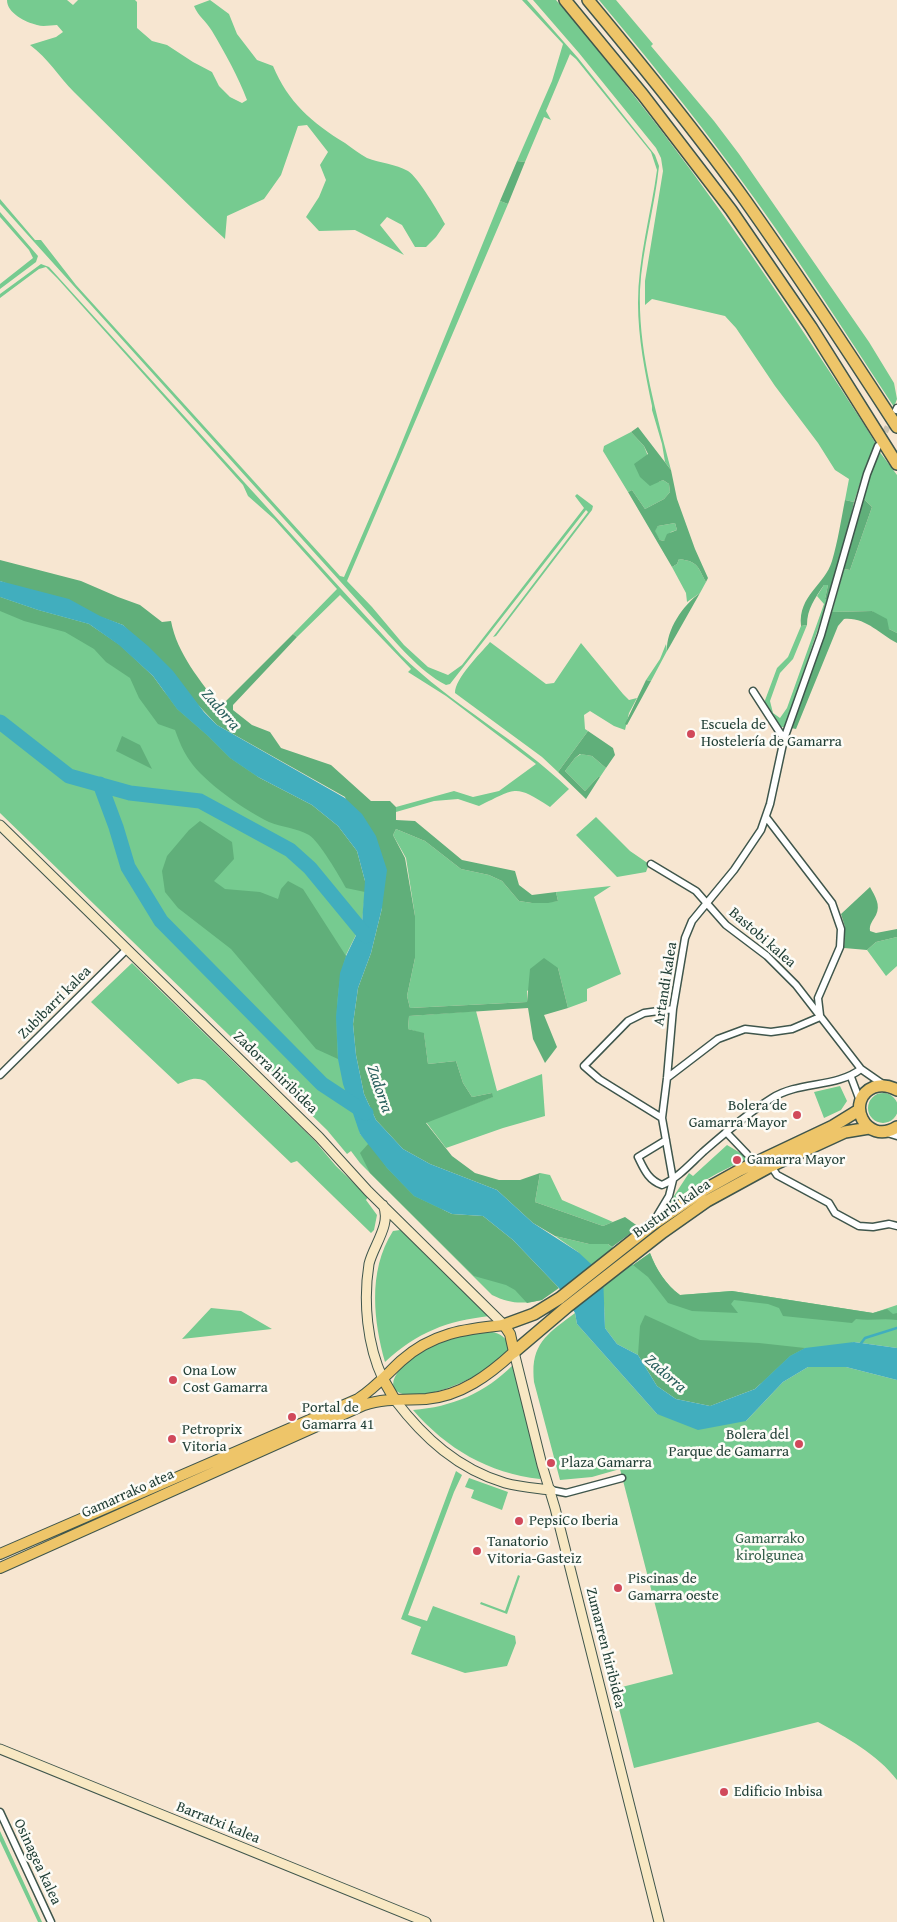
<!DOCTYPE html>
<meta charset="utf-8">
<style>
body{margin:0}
canvas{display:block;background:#f7e6d1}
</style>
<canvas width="897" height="1922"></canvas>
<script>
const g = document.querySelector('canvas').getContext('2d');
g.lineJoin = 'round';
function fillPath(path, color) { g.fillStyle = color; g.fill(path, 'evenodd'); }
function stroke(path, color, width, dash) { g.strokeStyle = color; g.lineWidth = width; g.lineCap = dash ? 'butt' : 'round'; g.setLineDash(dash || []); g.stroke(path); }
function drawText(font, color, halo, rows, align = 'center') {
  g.font = font + ' "Gentium Book Plus",serif'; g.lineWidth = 5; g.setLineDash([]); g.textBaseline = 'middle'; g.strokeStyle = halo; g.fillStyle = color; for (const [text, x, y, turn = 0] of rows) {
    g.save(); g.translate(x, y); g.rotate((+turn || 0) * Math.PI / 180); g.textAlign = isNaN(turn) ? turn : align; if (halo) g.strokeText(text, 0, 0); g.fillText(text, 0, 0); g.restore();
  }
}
fillPath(new Path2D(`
 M7 0H67L73 5 78 0H135L137 2V28L152 41 167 45 193 62 212 72 219 86 230 97 242 103 247 100C238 76 225 53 212 31 206 21 198 16 194 6L210 0 229 14 237 34 257 60 273 66C288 102 312 123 345 143 352 148 360 154 367 158 380 163 396 164 408 171 418 177 439 213 445 224L436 237 426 247H415L402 225 387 217 380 225 404 255 355 230 319 231 306 217 319 197 326 180 320 165 328 152 307 125 298 126 281 175 264 199 227 216 225 239C173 191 124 141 74 92 59 77 48 58 30 45L56 37 63 32 57 25C51 25 43 27 37 25 25 22 7 13 7 0Z
 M522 0H527L578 58 655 155 659 166C655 206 642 250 640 290 638 351 656 411 671 470L665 462 662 444 652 410V406C645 372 638 338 638 303 638 258 651 214 657 170L651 152 576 59 570 54 546 111 551 120 544 117 525 162 517 161 552 81 563 44Z
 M533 0H556C581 28 604 58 628 88 714 196 790 310 865 426L876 444 866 465 854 502 845 500 849 479 835 470 818 443 775 386 736 328 725 316 652 299 645 305V281L663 171 661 158 656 148 579 53Z
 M599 0H616L653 44 651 46 714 121 739 154 869 342 894 383 897 399 894 407C841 326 790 246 733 169 690 111 645 55 599 0Z
 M0 199 35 240H41L76 285 340 576 344 577 396 457 500 201 508 204 347 581 372 607 404 645 428 667 448 675 462 665 584 508 575 496 577 494 593 506 592 510 496 636 493 637 588 512 586 510 450 684 446 685C419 671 397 643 376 621L26 233 0 204Z
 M0 212 38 256 36 262 0 289V284L33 258 29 250 0 217Z
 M41 264 49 267 401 655C452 705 517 739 569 789L550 807C514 784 517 788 479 806L458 799 434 801 396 812V807L454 791 473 797 499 791 536 764 446 696 408 672 411 669 340 595 297 637 293 634 337 589 274 519 248 496 243 485 57 278 46 267 39 269 0 298V294Z
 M631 432 644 446 658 482 663 480 669 484 670 492 664 499 645 509 632 490 628 492 603 451 604 446Z
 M879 451 897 475V633L889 629 872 611 832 612 844 569 850 570 872 507 863 498 871 471Z
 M675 523 677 530 671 532 664 541 660 540 654 531 658 526Z
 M679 559C699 562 697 566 706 582L700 593 687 602 686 593 672 567 677 564Z
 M824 585H828L825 599H828L785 727H781L764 703 777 668 788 657 801 626 807 625 793 659 780 673 770 701 773 713 780 718 787 708 824 604 817 596Z
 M0 597 38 610 89 624 258 777 365 892 362 923 346 955 360 1134 542 1300C523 1304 510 1304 492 1295L360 1163 351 1151 347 1154 327 1130 0 813Z
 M490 642 546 684 554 683 581 643 623 694 629 700 637 698 629 713 625 730 614 726 590 711 584 715 585 729 588 731 558 772 542 757 455 693C455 678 480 654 490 642Z
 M666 644 667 651 651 681 646 680 660 659Z
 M581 754 592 756 606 768 600 777H598L585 791 565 771 575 758Z
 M596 817 630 851 649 864 646 872 617 877 576 835Z
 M396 829 425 841 461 869 489 875 502 881 519 901 532 903 558 901 556 892 611 886 594 897 621 974 587 989V1001L568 1008 558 968 527 991V1002L410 1008 407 996 415 958V916L406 858 393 835Z
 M897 937V966L886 976 867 950 876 942Z
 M132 963 314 1140 336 1166 368 1197 366 1200 377 1215 374 1230 371 1233 297 1161 291 1163 205 1081C195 1076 188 1080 178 1084L91 1002Z
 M476 1011 497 1091 542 1074 545 1116 503 1128 446 1148 426 1122 492 1097V1093L472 1097 463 1083 456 1061 428 1064 424 1034 408 1029 409 1016Z
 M840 1086 847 1101 841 1110 824 1118 814 1092Z
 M868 1108a15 15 0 1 1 30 0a15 15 0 1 1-30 0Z
 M727 1145 749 1158C720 1171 693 1186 668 1205L689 1173 693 1176Z
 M540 1173 550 1175 562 1200 613 1222 603 1226 535 1202Z
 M400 1230 404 1232 490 1316C446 1321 418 1332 385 1362 373 1320 368 1270 393 1231Z
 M555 1236 589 1244H608L633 1265 650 1253C656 1269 666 1285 680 1295L732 1291 873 1313 897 1305V1348L854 1342 710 1406 638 1355 617 1344 605 1328 604 1304 578 1252Z
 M211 1308 241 1311 272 1329 182 1339Z
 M575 1313 577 1324 657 1414 746 1421 783 1382 808 1367H846L897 1380V1780C877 1754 847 1738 818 1722L634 1768 614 1689 673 1674 620 1469 592 1477 560 1480 534 1382C530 1344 547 1334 575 1313Z
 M492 1332C501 1333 513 1342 506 1353 492 1373 414 1410 394 1389 386 1368 436 1342 452 1338 465 1334 478 1333 492 1332Z
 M513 1365 540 1476V1479C488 1473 447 1449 413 1410 452 1407 485 1393 513 1365Z
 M456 1471 462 1475 454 1492 408 1615 427 1621 433 1606 515 1636 516 1643 507 1666 465 1673 411 1654 421 1627 401 1619Z
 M469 1478 508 1492 502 1510 471 1498 474 1490 465 1487Z
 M518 1575 520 1576 507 1614 480 1604 481 1602 505 1611Z
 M0 1831 42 1922H38L0 1841Z`), '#76cb90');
fillPath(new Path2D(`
 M517 161 525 162 508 204 500 201Z
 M638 427 671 470 677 499 695 549 708 578 706 582C697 566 699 562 679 559L677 564 672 567 628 492 632 490 645 509 664 499 670 492 669 484 663 480 650 486 640 477 634 464 648 454 644 446 631 432ZM675 523 677 530 667 534 664 541 660 540 655 531 658 526Z
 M863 498 872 507 850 570 844 569Z
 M845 500 854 502 840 567 828 599H825L828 585H824C815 598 807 609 807 625L801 626C798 595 825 585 832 561 838 541 841 520 845 500Z
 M0 560 81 581 118 597 140 605 162 622 171 621C177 654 201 681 220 707L293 634 297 637 233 705V710L252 725 270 732 281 748 331 765 371 801H390L396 807V820L415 821 462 860 515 871 519 885 532 895 556 892 558 901 548 903H532L519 901 502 881 489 875 461 869 425 841 396 829 393 835 405 858 415 916V958L407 996 410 1008 527 1002 530 969 544 958 558 968 568 1008 544 1015 557 1047 545 1063 533 1039 528 1008 409 1016 408 1029 424 1033 428 1064 456 1061 463 1083 472 1097 492 1093 493 1097 426 1123 452 1156 475 1173 499 1180H520L540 1173 535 1202 603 1226 625 1217 639 1227 612 1247 608 1244H589L555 1236 533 1223 497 1190 430 1164 403 1149 376 1120 364 1094 356 1055 353 1024 358 988 371 953 382 908 345 797 217 725 123 625 0 581Z
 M700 593 670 646 667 651C666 630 683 605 700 593Z
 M0 597 38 610 89 624 120 645 153 676 177 709 208 736 230 758 258 777 312 805 338 826 357 851 365 881V892L346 888C340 877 319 841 309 835 297 828 281 827 269 822 246 811 204 782 190 761 183 751 179 741 175 730L158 724 139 698 130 678 106 662 94 649 65 632 24 621 0 611Z
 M872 611 887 619 889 629 897 633V643C879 634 866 617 844 619L838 626 796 729 791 728 832 612Z
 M646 680 651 681 627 725 625 724Z
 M588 731 613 748 615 755 606 768 592 756 580 754 575 758 565 771 585 791 598 777H600L586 799 558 772Z
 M122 736 140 745 152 769 116 751Z
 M200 821 232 842 234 859 214 881 225 889 260 892 278 899 281 889 288 881 303 889 346 956C335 990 336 1023 338 1059L316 1049 231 949 178 908 165 892 162 871 167 856 189 830Z
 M870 887C875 896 881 905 876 915 873 921 869 924 870 931L876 933 897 929V937L876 942 867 950 844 948 845 927 841 914Z
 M369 1143 387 1168 414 1196 452 1214 483 1216 513 1240 559 1288 542 1300 527 1303 515 1290 506 1285 474 1276 370 1173 360 1153Z
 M650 1253C656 1269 666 1285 680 1295L732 1291 873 1313 887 1309 893 1314 897 1313V1320C883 1318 870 1321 856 1319L852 1323 783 1316 779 1308 768 1304 734 1300 731 1304 738 1313 692 1311 668 1303 648 1277 633 1265Z
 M645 1315 700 1340 759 1343 805 1348 790 1356 755 1389 710 1406 676 1399 657 1386 638 1355 640 1326Z`), '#60af7a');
fillPath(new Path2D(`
 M0 581 69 599 100 616 123 625 148 646 173 671 204 712 217 725 345 798 362 814 376 836 387 870 382 908 371 953 358 988 353 1024 356 1055 364 1094 376 1120 403 1149 430 1164 497 1190 533 1223 578 1252 603 1275 605 1328 617 1344 638 1355 657 1386 676 1399 710 1406 755 1389 790 1356 805 1348 854 1342 897 1348V1380L846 1367H808L783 1382 746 1421 698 1430 657 1414 577 1324 575 1313 559 1288 513 1240 483 1216 452 1214 414 1196 387 1168 360 1134 343 1084 338 1059 336 1017 340 973 346 956 362 923 365 881 357 851 338 826 312 805 258 777 230 758 208 736 177 709 153 676 119 645 89 624 38 610 0 597Z`), '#41aebe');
stroke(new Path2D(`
 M859 1346 865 1338 897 1328`), '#41aebe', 2.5);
stroke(new Path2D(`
 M0 722 69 776 130 793 200 801 290 850 310 868 366 936
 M100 784 116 827 128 867 161 921 322 1084 366 1113`), '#41aebe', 15);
stroke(new Path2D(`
 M881 440 892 418`), '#ccc4b2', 6, [6, 3]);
const street = new Path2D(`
 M896 410 897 408
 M753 691 784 739
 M766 817 832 903 841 929 840 947 818 998 820 1015
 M651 864 696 891 726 925 767 956 796 985 861 1069 884 1085
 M0 1075 127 949
 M851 1077 860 1101
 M667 1078 718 1039 745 1029 771 1032 792 1029 820 1017
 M662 1118 599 1079 584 1066 628 1021 644 1013 673 1009
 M726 1132 747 1154
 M884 1132 897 1136
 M666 1140 638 1157C644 1169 648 1180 662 1185 678 1178 690 1164 703 1152 725 1133 748 1113 772 1098 799 1081 836 1088 861 1069
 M771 1166 777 1175 829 1203 835 1213 859 1226 873 1227 889 1224 897 1226
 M654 1221 669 1196 673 1180 662 1118 667 1078 673 1009 685 938 692 921 734 870 761 830 770 804 784 739 821 635 867 474 878 446
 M551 1490 566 1493 622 1478
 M0 1812 51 1922`);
const secondary = new Path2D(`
 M0 825 319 1137 368 1191 504 1325
 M514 1352 542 1465 555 1508 659 1922
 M383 1379C367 1345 363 1301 369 1264 373 1246 392 1224 383 1205
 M395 1400C424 1438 458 1469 505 1483 519 1487 535 1488 551 1490
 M0 1749 426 1922`);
const primary = new Path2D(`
 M383 1379 395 1400
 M0 1554 358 1399C375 1388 387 1374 401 1361 432 1333 465 1329 504 1325L510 1334 514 1352C489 1375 461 1396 426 1399 406 1400 384 1398 364 1405L0 1568`);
const highway = new Path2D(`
 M565 0 643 95 731 210 811 327 897 464
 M588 0C642 65 696 131 745 200 798 275 848 351 897 427
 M897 1090C890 1086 883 1084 874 1087 844 1099 865 1147 897 1127
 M504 1325 534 1314 560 1298 652 1225 704 1190 740 1170 833 1126 859 1110
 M514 1352 567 1307 663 1232 707 1201 771 1166 845 1132 869 1128`);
stroke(street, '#3f564c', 9);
stroke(secondary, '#3f564c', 11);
stroke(primary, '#3f564c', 12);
stroke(highway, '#3f564c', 14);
stroke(street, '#fff', 6);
stroke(secondary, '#f8e8c3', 9);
stroke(primary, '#eec569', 10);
stroke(highway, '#eec569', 11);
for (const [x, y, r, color] of [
 [691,734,5,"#d1495b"],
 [797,1115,5,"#d1495b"],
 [737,1160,5,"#d1495b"],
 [173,1380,5,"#d1495b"],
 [292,1417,5,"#d1495b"],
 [172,1439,5,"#d1495b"],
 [799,1444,5,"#d1495b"],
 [551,1463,5,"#d1495b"],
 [519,1521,5,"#d1495b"],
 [477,1551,5,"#d1495b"],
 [618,1588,5,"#d1495b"],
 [724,1792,5,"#d1495b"]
]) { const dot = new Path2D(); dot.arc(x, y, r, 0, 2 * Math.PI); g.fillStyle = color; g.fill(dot); stroke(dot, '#fdfcf7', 2); }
drawText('15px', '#1f3d34', '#fdfcf7', [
 ["Escuela de",701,725],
 ["Hostelería de Gamarra",701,742],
 ["Bolera de",787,1106,"right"],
 ["Gamarra Mayor",787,1123,"right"],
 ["Gamarra Mayor",747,1160],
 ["Ona Low",183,1371],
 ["Cost Gamarra",183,1388],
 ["Portal de",302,1408],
 ["Gamarra 41",302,1425],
 ["Petroprix",182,1430],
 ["Vitoria",182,1447],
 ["Bolera del",789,1435,"right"],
 ["Parque de Gamarra",789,1452,"right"],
 ["Plaza Gamarra",561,1463],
 ["PepsiCo Iberia",529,1521],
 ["Tanatorio",487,1542],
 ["Vitoria-Gasteiz",487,1559],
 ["Piscinas de",628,1579],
 ["Gamarra oeste",628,1596],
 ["Edificio Inbisa",734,1792]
], 'left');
drawText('15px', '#1f3d34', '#fdfcf7', [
 ["Bastobi kalea",762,938,41],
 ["Artandi kalea",666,984,-81],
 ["Zubibarri kalea",55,1003,-45],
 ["Zadorra hiribidea",275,1073,44],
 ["Busturbi kalea",672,1209,-35],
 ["Gamarrako atea",128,1494,-24],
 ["Zumarren hiribidea",605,1648,76],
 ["Barratxi kalea",218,1823,22],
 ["Osinagea kalea",37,1862,65]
]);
drawText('15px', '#35604b', '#fdfcf7', [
 ["Gamarrako",770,1539],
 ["kirolgunea",770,1556]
]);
drawText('italic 16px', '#295f5d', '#fdfcf7', [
 ["Zadorra",220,710,49],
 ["Zadorra",379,1089,71],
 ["Zadorra",665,1374,41]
]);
</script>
